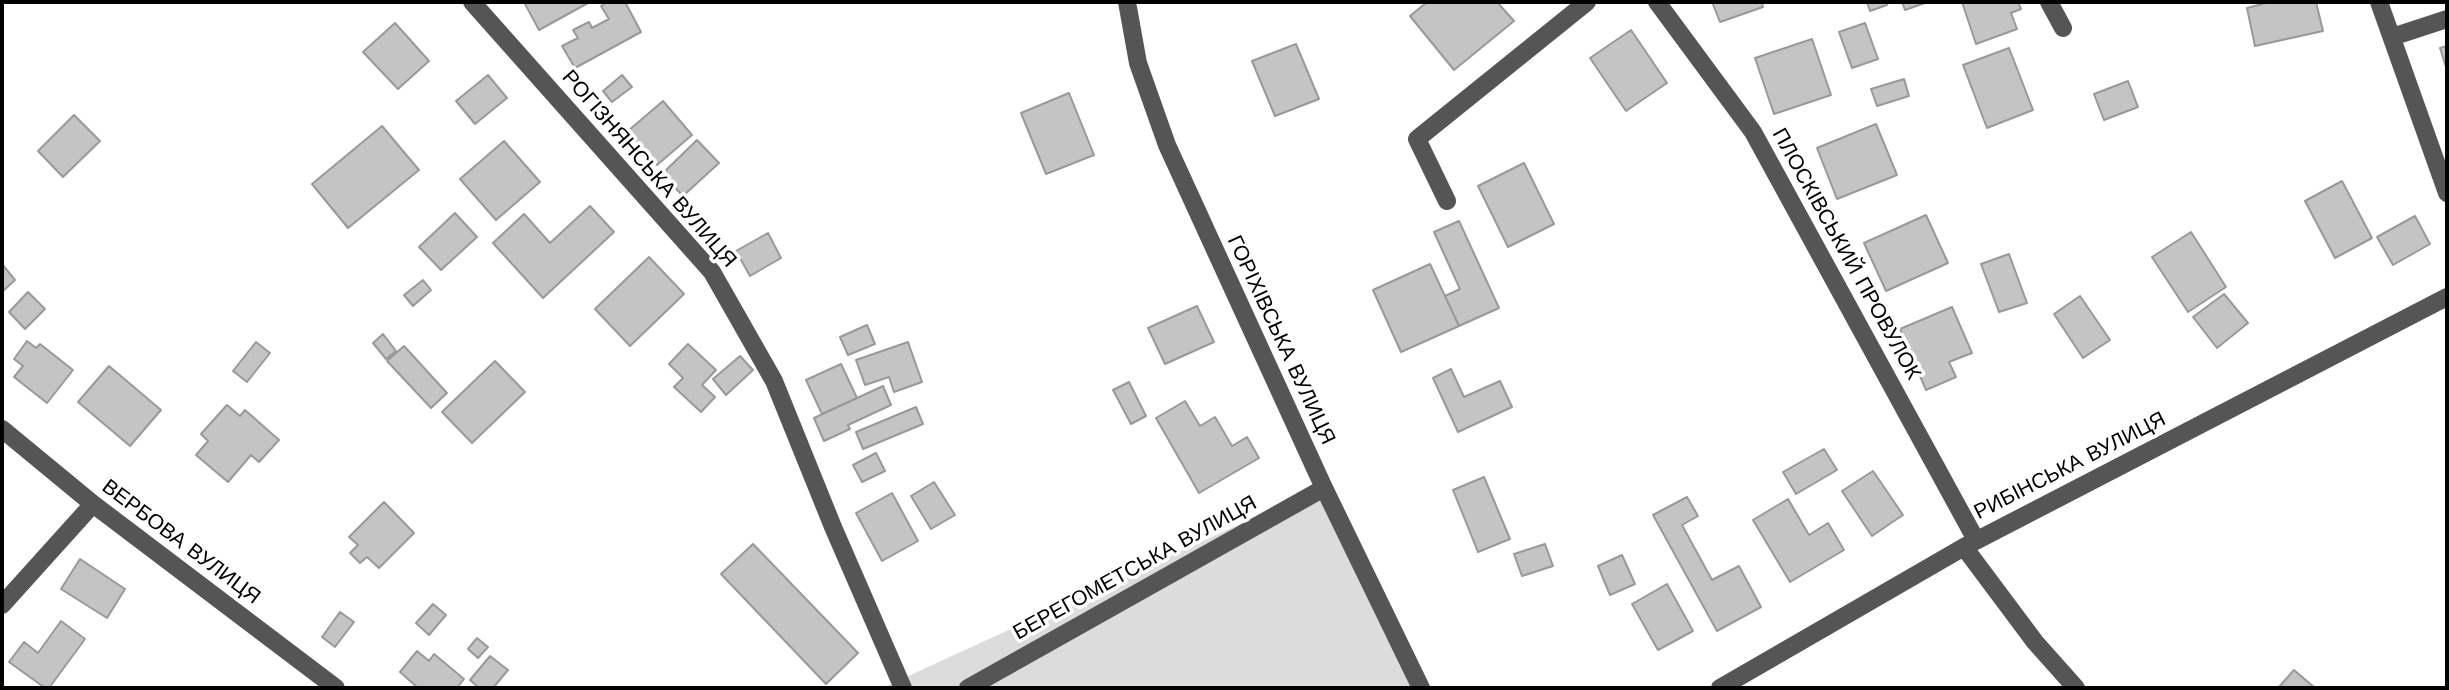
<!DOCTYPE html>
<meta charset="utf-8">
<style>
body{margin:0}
#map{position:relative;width:2449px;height:690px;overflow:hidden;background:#fff;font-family:"Work Sans",sans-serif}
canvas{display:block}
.frame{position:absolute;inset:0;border:4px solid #000;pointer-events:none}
</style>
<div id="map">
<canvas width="2449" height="690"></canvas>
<div class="frame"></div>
</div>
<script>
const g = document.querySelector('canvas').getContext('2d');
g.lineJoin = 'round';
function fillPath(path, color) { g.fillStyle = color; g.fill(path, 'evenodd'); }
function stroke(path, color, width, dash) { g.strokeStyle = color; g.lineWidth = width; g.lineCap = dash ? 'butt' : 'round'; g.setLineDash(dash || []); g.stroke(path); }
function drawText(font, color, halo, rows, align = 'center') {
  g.font = font + ' "Work Sans",sans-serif'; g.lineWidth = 7; g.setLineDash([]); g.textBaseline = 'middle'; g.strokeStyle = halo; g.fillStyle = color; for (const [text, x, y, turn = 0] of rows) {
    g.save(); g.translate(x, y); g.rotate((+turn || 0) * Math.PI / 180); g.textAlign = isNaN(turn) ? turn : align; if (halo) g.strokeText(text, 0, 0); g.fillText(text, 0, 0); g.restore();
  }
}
fillPath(new Path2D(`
 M1323 486 1426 688H882Z`), '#dcdcdc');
const building = new Path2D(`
 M524 2H587L588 3 539 30Z
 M608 2H625L641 32 575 68 562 46 578 38 573 30 589 22 592 28 609 19 601 6Z
 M1427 2H1497L1514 21 1454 70 1410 16Z
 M1712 2H1762L1763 7 1720 22Z
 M1867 2H1886L1887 5 1870 11Z
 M1902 2H1925V3L1905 10Z
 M1962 2H2018L2021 9 2011 13 2017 29 1976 44Z
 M2270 2H2316L2323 31 2255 46 2247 8Z
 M395 23 429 61 398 89 363 52Z
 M1865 23 1878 59 1852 68 1839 32Z
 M1631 30 1667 83 1626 111 1590 58Z
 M1812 39 1831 95 1774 114 1755 58Z
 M1296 44 1319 99 1275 116 1252 61Z
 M2447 46V70L2440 48Z
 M2009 48 2033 110 1987 128 1963 65Z
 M488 75 507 98 475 124 456 101Z
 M622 75 632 87 612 102 603 91Z
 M1904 79 1909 96 1877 106 1871 89Z
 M2128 81 2138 107 2104 120 2094 94Z
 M1069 93 1094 155 1046 174 1021 113Z
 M663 101 692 135 657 165 628 131Z
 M74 115 100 141 63 177 38 151Z
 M1876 124 1897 175 1837 199 1817 148Z
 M382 126 419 170 348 228 312 184Z
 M697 140 719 163 683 196 662 174Z
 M504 141 540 182 496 220 460 179Z
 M1524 163 1554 224 1508 247 1478 186Z
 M2342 181 2372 238 2335 258 2305 201Z
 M590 206 614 232 543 298 493 243 524 214 550 243Z
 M455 213 477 237 441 270 419 247Z
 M1926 215 1948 263 1886 291 1864 243Z
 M2415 216 2430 244 2393 265 2377 237Z
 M1459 221 1499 308 1459 326 1445 296 1460 289 1434 232Z
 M2191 232 2226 287 2188 312 2152 257Z
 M768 233 781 258 750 276 736 251Z
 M2009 254 2027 303 1999 312 1981 264Z
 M649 257 684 294 630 346 595 309Z
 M2 264 15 280 2 292Z
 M1430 264 1459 326 1401 352 1373 290Z
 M423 280 431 290 413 306 404 295Z
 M28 292 45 309 25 329 9 312Z
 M2224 294 2248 323 2217 348 2193 317Z
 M2080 296 2110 340 2083 358 2054 314Z
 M1197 306 1214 342 1165 364 1148 328Z
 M1952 307 1972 353 1949 362 1956 377 1926 390 1900 329Z
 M867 325 875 344 848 355 840 337Z
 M383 334 396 351 386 359 373 343Z
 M27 341 36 348 40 344 73 370 47 403 14 377 23 366 14 359Z
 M256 342 270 353 247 382 233 371Z
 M908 342 922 382 894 392 889 377 865 385 856 360Z
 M688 344 716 370 702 385 715 397 701 412 674 387 683 378 669 364Z
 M404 346 447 393 431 408 387 361Z
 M740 356 753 370 726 395 713 379Z
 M495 361 525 392 472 443 442 412Z
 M841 364 857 398 822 414 806 380Z
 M109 366 161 410 130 446 78 402Z
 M1451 369 1464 397 1500 381 1512 407 1458 432 1433 378Z
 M1129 382 1146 416 1131 424 1113 390Z
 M883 386 891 405 848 425 850 429 824 441 814 418Z
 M1185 401 1200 426 1215 417 1232 446 1247 437 1259 458 1199 493 1156 418Z
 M227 405 240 416 245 410 279 440 259 462 251 455 228 482 196 455 208 441 201 434Z
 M916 407 923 424 863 449 856 432Z
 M1824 449 1837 470 1796 494 1783 472Z
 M876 453 885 471 862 482 853 465Z
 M1873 471 1903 515 1872 536 1842 491Z
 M1484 477 1510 539 1478 552 1453 490Z
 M934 482 955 515 931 529 911 496Z
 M892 493 918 541 882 561 856 513Z
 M1687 497 1698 516 1682 525 1712 580 1739 566 1761 607 1717 631 1653 515Z
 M1788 499 1809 535 1828 523 1844 550 1790 582 1753 520Z
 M384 502 414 533 379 568 367 557 360 563 350 553 358 545 349 537Z
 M753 544 858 653 826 684 721 574Z
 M1545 544 1553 566 1522 576 1514 554Z
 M1622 555 1635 584 1610 595 1598 566Z
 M80 559 125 589 107 618 61 589Z
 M1667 584 1693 631 1658 650 1632 604Z
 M433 604 446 615 429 635 416 623Z
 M340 612 354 622 335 647 322 637Z
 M61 621 85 639 49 688H45L9 662 24 642 38 653Z
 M477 638 488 647 478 658 468 649Z
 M417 651 429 661 434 654 464 679 457 688H418L400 672Z
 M490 656 508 670 493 688H479L470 680Z
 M2294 670 2315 688H2278Z`);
fillPath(building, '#c4c4c4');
stroke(building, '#999', 2);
stroke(new Path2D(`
 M472 2 712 272 774 381 833 527 903 688
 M1127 2 1138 63 1167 145 1324 488 1421 688
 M1657 2 1753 132 1976 540
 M2049 2 2063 28
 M2379 2 2447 193
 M2392 37 2447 19
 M1447 201 1417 139 1587 2
 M2 429 93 504 336 688
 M1964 547 2035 642 2076 688
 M2 605 93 504
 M968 688 1324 488
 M1720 688 1964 547 2447 297`), '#555', 18);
drawText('21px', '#000', '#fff', [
 ["РОГІЗНЯНСЬКА ВУЛИЦЯ",649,169,49],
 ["ПЛОСКІВСЬКИЙ ПРОВУЛОК",1846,254,61],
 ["ГОРІХІВСЬКА ВУЛИЦЯ",1281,340,65],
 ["РИБІНСЬКА ВУЛИЦЯ",2070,466,-27],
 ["ВЕРБОВА ВУЛИЦЯ",181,542,37],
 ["БЕРЕГОМЕТСЬКА ВУЛИЦЯ",1135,568,-29]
]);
</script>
